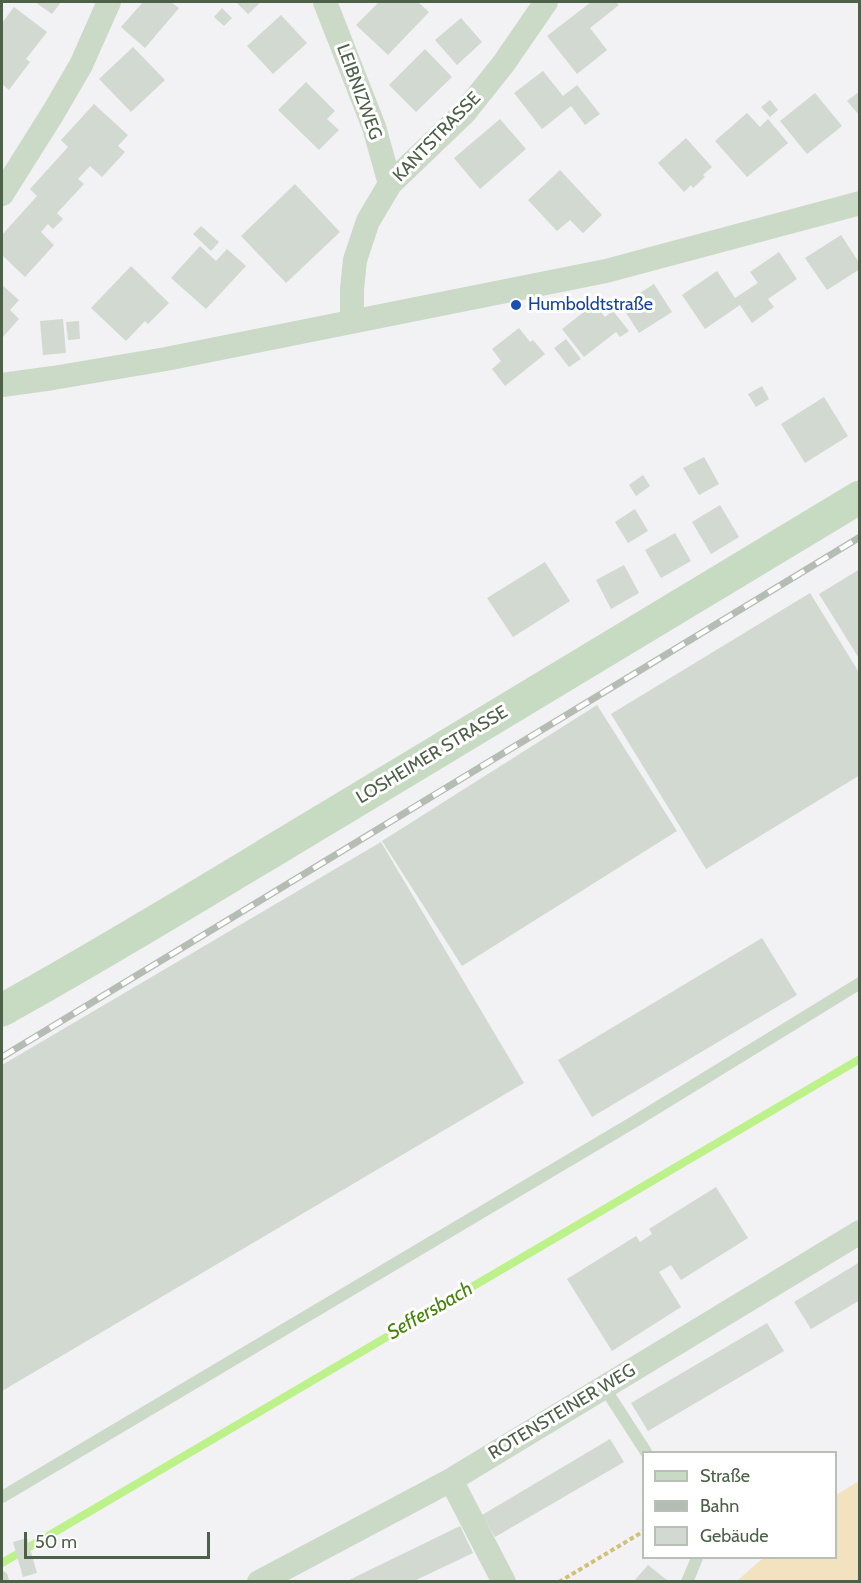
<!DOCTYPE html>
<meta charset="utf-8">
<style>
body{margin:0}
#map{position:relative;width:861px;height:1583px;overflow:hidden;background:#f2f1f4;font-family:Cabin,sans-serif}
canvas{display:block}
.frame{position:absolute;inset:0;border:3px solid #4d6048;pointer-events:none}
.legend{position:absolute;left:642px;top:1451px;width:195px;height:108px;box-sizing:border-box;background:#fff;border:2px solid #b8bfb6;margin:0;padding:8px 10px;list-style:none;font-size:18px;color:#4d6048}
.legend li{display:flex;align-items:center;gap:12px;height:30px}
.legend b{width:30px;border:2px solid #b8bfb6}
.scale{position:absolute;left:24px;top:1532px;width:186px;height:27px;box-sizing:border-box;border:3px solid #4d6048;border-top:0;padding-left:8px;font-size:18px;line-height:21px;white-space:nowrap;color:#4d6048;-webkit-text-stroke:4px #fff;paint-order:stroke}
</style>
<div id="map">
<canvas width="861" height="1583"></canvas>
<div class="frame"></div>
<ul class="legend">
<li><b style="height:8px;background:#c7dbc3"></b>Straße</li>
<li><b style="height:8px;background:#b4bcb3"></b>Bahn</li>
<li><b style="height:16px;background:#d1d9d1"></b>Gebäude</li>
</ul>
<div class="scale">50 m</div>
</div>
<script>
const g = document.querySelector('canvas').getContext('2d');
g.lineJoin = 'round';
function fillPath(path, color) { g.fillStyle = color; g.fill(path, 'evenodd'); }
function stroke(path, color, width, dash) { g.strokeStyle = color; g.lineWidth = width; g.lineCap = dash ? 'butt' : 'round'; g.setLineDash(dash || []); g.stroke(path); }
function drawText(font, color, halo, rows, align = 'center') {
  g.font = font + ' Cabin,sans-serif'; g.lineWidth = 6; g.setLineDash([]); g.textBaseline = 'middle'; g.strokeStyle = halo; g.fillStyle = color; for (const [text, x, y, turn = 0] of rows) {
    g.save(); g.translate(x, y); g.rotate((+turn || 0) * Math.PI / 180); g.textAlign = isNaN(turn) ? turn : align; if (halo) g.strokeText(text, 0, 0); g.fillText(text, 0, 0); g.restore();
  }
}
fillPath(new Path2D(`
 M859 1481V1581H737L763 1558H836V1495Z`), '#f2e2bf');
stroke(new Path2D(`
 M2 1563 860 1059`), '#bdf18a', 8);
fillPath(new Path2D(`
 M35 2H61L52 14Z
 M143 2H171L179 8 145 48 121 27Z
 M236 2H261L248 14Z
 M379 2H418L429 12 388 55 356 25Z
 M591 2H616L619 5 590 28 607 50 577 74 547 36Z
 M14 7 47 32 26 59 30 62 9 90 2 84V23Z
 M222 8 232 18 224 26 214 17Z
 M281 15 307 43 273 74 247 46Z
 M461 18 482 42 457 65 435 40Z
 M133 47 165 80 131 112 99 79Z
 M425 49 452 77 416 112 389 85Z
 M543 71 563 96 577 85 600 114 585 125 571 106 542 129 514 93Z
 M306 82 335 111 327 119 339 130 319 150 278 110Z
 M860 91V116L847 101Z
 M815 93 842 126 807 154 780 121Z
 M770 100 778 110 770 117 761 107Z
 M94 104 128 135 118 146 125 152 102 177 90 166 78 179 84 184 57 213 63 219 53 229 48 224 41 232 54 245 25 277 2 255V235L37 196 30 189 68 147 61 140Z
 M747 113 760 127 768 119 788 143 747 177 715 141Z
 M500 119 526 149 480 189 454 158Z
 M686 138 712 167 703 175 705 177 693 188 691 185 684 192 658 163Z
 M560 170 602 215 583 233 570 220 557 231 528 200Z
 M295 184 340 232 286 283 241 236Z
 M201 226 219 242 211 251 193 234Z
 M841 235 860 264V269L827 290 805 258Z
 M200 246 216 261 227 249 246 266 206 309 171 278Z
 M779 252 797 279 768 299 774 307 752 323 740 305 705 329 682 295 717 271 735 298 758 283 750 272Z
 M131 266 169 303 148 324 145 321 126 341 91 308Z
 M654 284 672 312 639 333 621 305Z
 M2 285 19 300 10 310 19 319 2 338Z
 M594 304 605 317 613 311 629 331 620 337 616 332 584 357 562 329Z
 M63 319 66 353 43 355 40 321Z
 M79 321 80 339 68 340 66 322Z
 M519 328 530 342 533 340 545 354 505 386 492 369 501 361 492 349Z
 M566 339 581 359 569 367 554 348Z
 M762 386 769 399 756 407 748 394Z
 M824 397 848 436 805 463 781 424Z
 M704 457 719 484 699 495 683 468Z
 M643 475 650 486 636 496 629 485Z
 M720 505 739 537 711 554 692 522Z
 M635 509 648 531 628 543 615 522Z
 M675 533 691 561 661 578 645 550Z
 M545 562 570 601 513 637 487 598Z
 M624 565 639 593 611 609 596 580Z
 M860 569V660L819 594Z
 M810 593 860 674V775L706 869 611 714Z
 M597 705 677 831 462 966 382 841Z
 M381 842 524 1083 2 1391V1065Z
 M762 938 797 995 592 1117 558 1060Z
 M716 1187 748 1238 681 1280 671 1265 659 1272 681 1307 612 1351 567 1279 636 1236 640 1242 652 1234 649 1229Z
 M860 1262V1300L811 1329 794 1302Z
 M767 1323 784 1351 648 1431 631 1403Z
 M610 1439 624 1462 495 1537 482 1515Z
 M460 1526 473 1553 416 1580 347 1581Z
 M27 1538 37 1573 23 1577 13 1542Z
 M648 1565 668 1581H634Z`), '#d1d9d1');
stroke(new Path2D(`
 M559 1582 644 1531`), '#d2c074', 4, [4.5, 3]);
stroke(new Path2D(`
 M604 1387 646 1452
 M2 1497 637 1120 860 983
 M2 1577 3 1582
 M687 1582 697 1558`), '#cbd9c7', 12);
stroke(new Path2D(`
 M325 2 374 127 390 184
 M2 194 53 113 81 65 109 2
 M352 321V289L355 260 368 221 390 184 465 112 504 63 546 2
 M2 385 53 378 166 359 606 271 860 203
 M451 1480 504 1582
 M259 1582 451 1480 860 1232`), '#cbd9c7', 24);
stroke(new Path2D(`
 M2 1010C116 947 227 878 339 811 513 706 687 602 860 497`), '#c7dbc3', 33);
const rail = new Path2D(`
 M2 1057 860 537`);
stroke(rail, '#b4bcb3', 7);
stroke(rail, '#fff', 4.5, [14]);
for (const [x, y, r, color] of [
 [516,305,6,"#1a4fb4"]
]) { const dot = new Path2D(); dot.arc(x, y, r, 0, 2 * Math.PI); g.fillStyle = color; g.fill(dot); stroke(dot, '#fff', 2); }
drawText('18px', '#4d6048', '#fff', [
 ["LEIBNIZWEG",359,92,70],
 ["KANTSTRASSE",437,137,-46],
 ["LOSHEIMER STRASSE",432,755,-31],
 ["ROTENSTEINER WEG",562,1412,-31]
]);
drawText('18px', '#164399', '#fff', [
 ["Humboldtstraße",528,305]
], 'left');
drawText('italic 20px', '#468409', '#fff', [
 ["Seffersbach",430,1311,-30]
]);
</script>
